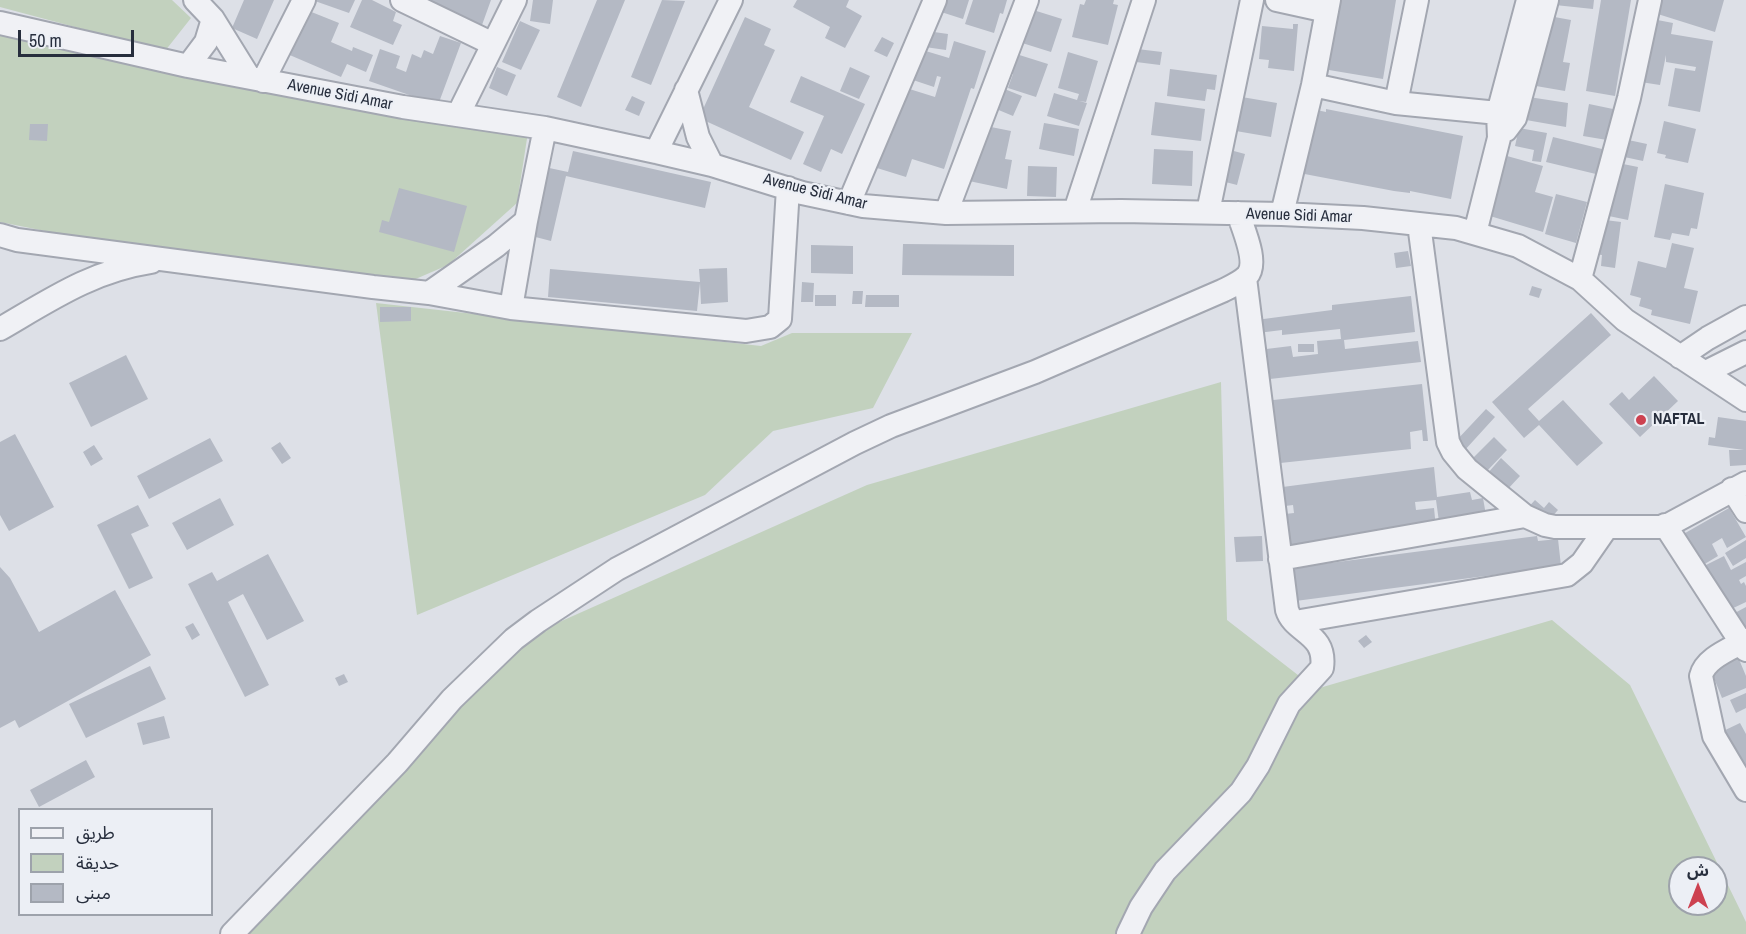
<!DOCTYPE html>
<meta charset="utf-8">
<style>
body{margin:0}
#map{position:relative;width:1746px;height:934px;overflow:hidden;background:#dde0e7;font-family:"Archivo Narrow","Noto Sans Arabic",sans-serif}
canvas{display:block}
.legend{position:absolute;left:18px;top:808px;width:195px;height:108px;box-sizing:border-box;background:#eceff5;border:2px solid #9da2ab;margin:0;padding:8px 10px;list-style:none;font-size:18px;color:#272e3d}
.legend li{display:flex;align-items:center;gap:12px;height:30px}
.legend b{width:30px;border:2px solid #9da2ab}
.north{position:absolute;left:1668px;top:856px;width:60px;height:60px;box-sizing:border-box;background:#eceff5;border:2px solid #9da2ab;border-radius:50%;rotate:0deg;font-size:16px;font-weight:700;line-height:24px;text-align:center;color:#272e3d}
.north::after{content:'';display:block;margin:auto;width:21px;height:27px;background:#cd4150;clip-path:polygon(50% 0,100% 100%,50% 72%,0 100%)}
.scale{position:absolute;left:18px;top:30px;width:116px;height:27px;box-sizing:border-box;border:3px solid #272e3d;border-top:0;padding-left:8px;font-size:18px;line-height:21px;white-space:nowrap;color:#272e3d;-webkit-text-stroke:4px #eceff5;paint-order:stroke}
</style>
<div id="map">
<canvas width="1746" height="934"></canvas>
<ul class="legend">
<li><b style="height:8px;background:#f0f1f5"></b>طريق</li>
<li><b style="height:16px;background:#c2d1be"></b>حديقة</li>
<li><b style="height:16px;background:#b4b9c4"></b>مبنى</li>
</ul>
<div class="north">ش</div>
<div class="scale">50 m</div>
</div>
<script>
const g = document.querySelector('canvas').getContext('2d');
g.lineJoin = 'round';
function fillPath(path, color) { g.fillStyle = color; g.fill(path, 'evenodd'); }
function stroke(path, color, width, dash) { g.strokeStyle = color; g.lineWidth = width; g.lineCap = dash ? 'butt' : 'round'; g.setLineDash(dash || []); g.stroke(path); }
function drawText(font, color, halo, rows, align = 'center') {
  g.font = font + ' "Archivo Narrow",sans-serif'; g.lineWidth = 4.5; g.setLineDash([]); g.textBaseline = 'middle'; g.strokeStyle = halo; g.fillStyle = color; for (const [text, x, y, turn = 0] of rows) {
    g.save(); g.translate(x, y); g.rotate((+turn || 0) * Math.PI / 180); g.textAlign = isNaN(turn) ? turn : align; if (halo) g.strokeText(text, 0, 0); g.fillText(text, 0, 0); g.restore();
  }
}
fillPath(new Path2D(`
 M0 0H172L191 18 165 51 0 7Z
 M0 28 528 132 517 203 448 265 411 281 165 255 0 222Z
 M376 303 761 346 792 333H912L873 408 773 431 705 495 417 615Z
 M1221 382 1227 620 1316 689 1552 620 1630 685 1746 922V934H238L501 648 867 485ZM1680 868H1716V904H1680Z`), '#c2d1be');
fillPath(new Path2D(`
 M244 0H274L257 39 232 28Z
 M312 0H355L349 13Z
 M362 0H372L396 12 393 21 402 25 393 45 350 27Z
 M413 0H491L482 25Z
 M533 0H553L550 24 530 21Z
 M597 0H625L581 107 557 97Z
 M662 0 685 1 651 85 631 77Z
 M797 0H849L846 7 862 16 845 48 825 38 830 27 793 7Z
 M941 0H969L963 19 938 11Z
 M973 0H1007L1003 14 1000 13 994 33 965 24Z
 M1086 0H1114L1113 4 1118 5 1108 45 1072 37 1080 4 1084 5Z
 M1329 0H1396L1383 79 1317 68Z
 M1556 0H1594L1593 9 1555 5Z
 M1601 0H1631L1615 96 1586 91Z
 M1648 0H1724L1715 32 1645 10Z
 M304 9 339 23 331 42 352 51 353 47 373 55 366 72 347 64 341 77 285 53Z
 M1030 9 1062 19 1051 52 1019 42Z
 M1549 16 1571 20 1563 62 1570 63 1565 91 1536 86Z
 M745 17 771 29 764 45 775 50 749 107 804 132 791 160 699 118Z
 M1647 18 1673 23 1671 34 1713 41 1700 112 1668 106 1675 68 1695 71 1696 67 1666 62V55L1660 85 1634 81Z
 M520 21 540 30 521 70 502 62Z
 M1293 24H1298L1294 71 1268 68 1269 60 1259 59 1262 26 1293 29Z
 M927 31 948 34 946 50 925 47Z
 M440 36 461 43 438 105 369 81 380 49 400 56 396 68 406 72 412 54 421 58 424 50 433 54Z
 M882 37 894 43 887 57 874 51Z
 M954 41 986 51 974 89 971 88 944 169 912 159 906 177 877 168 903 87 935 97 941 77 937 76 934 87 910 79 919 49 949 58Z
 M1129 48 1162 52 1160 65 1136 62 1135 67 1127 66Z
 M1068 52 1098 61 1086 102 1079 101 1087 103 1079 126 1047 116 1054 93 1077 100 1079 94 1058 88Z
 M1013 53 1048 64 1036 97 1008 88 1013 74 1006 72Z
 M497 67 516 75 507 96 489 88Z
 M850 67 870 76 859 99 840 91Z
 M1170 69 1217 75 1215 90 1207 89 1205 101 1167 96Z
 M801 76 865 104 842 154 831 149 821 172 803 164 824 116 790 102Z
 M997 86 1022 96 1013 116 989 106Z
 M632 96 645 102 639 116 625 110Z
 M1236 96 1277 103 1271 137 1230 130Z
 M1529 97 1568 103 1566 127 1526 120Z
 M1155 102 1205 109 1201 141 1151 135Z
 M1589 104 1613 109 1607 140 1583 136Z
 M1307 108 1326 112V109L1463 136 1451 199 1410 191V193L1394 191 1294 172Z
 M1664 121 1696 129 1688 163 1665 158 1666 155 1657 153Z
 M1044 123 1079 129 1074 156 1039 149Z
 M30 124H48L47 141 29 140Z
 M981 125 1011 131 1005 159 1012 160 1007 189 969 181Z
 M1519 128 1547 133 1541 162 1532 161 1534 150 1515 146Z
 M1553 137 1606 150 1600 175 1546 162Z
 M1619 138 1647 144 1643 161 1615 155Z
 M1219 147 1245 154 1237 185 1210 178Z
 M1154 149 1193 151 1192 186 1152 184Z
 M573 151 711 182 705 208 566 176 551 241 524 234 540 166 568 172Z
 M1507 156 1543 166 1535 192 1553 197 1543 232 1490 216Z
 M1613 162 1638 167 1628 220 1599 214Z
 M1028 166 1057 167 1056 197 1027 196Z
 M1665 184 1704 193 1697 229 1691 228 1689 236 1672 233 1670 240 1654 237Z
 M399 188 467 206 454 252 379 232 382 220 389 222Z
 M1556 194 1587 202 1576 243 1545 234Z
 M1597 219 1621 222 1615 268 1601 266 1602 255 1592 254Z
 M1672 243 1694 248 1684 288 1698 291 1690 324 1651 315 1652 310 1639 306 1641 298 1630 295 1638 261 1666 268Z
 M903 244 1014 245V276L902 275Z
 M811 245 853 246V274L811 273Z
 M1408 251 1411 266 1396 268 1394 253Z
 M727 268 728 302 701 304 700 283 697 311 548 297 550 269 700 282 699 269Z
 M802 282 814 283 813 302H801Z
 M1532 286 1542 289 1539 298 1529 295Z
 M853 291H863L862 304H852Z
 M815 295H836V306H815Z
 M866 295H899V307H865Z
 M1411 296 1415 332 1344 340 1345 349 1418 341 1421 362 1261 380 1258 350 1291 346 1293 357 1318 354 1317 341 1341 339 1340 329 1282 335V330L1258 333 1256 320 1332 310V305Z
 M380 307H411V321L380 322Z
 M1591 313 1611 335 1528 409 1539 421 1563 400 1603 443 1577 466 1539 425 1524 438 1492 402Z
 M1298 344H1314V352H1298Z
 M126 355 148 399 91 427 69 383Z
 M1654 376 1678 401 1640 437 1609 404 1622 392 1629 400Z
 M1422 384 1428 441H1423L1422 430 1410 432 1411 449 1271 464 1264 401Z
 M1486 409 1495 417 1464 451 1455 442Z
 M1718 417 1746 421V465L1730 466 1729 450H1744L1708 445 1709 437 1715 438Z
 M15 434 54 507 9 531 0 515V442Z
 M1494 437 1507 450 1486 472 1472 459Z
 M210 438 223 461 149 499 137 476Z
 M280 442 291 458 282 464 271 448Z
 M94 445 103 459 91 466 83 452Z
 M1501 458 1520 476 1506 491 1487 474Z
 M1434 467 1437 497 1470 492 1472 500 1483 498 1487 521 1440 529 1436 500 1415 502 1416 510 1434 508 1436 528 1280 549 1276 515 1294 513 1293 505 1277 507 1275 488Z
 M220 498 234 525 187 550 172 523Z
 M1535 500 1544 508 1549 502 1558 510 1548 521 1525 511Z
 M138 505 149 526 131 534 153 578 129 589 97 525Z
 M1729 508 1746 537 1727 548 1722 538 1712 544 1718 556 1698 568 1680 536Z
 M1262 536 1263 561 1236 562 1234 537Z
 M1537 536 1538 541 1558 539 1561 566 1288 602 1284 569Z
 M1746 540V558L1733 566 1725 553Z
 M268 554 304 621 267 640 243 594 228 602 269 685 245 697 188 584 212 572 217 581Z
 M1724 556 1731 570 1746 562V576L1739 580 1741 584 1744 582 1746 586V602L1727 611 1704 566Z
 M0 567 10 578 39 632 115 590 151 655 19 728 15 720 0 728Z
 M1746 607V628L1741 631 1731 615Z
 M193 623 200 635 192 640 185 627Z
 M1366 635 1372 642 1364 648 1358 641Z
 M1738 657 1746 676V688L1722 698 1710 668Z
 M150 666 166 699 86 738 69 704Z
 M344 674 348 682 339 686 335 678Z
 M1746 693V708L1736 713 1730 700Z
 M164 716 170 738 143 745 137 723Z
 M1740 723 1746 734V775L1719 733Z
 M86 760 95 777 39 807 30 790Z`), '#b4b9c4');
const minor = new Path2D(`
 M195 0 213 19 249 77
 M402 0 493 44
 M1277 0 1327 11
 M0 23 188 66 403 107 545 128 656 152 712 165 802 193 863 206 946 213 1121 211 1282 214 1363 218 1456 228 1518 246 1580 279 1625 320 1746 400
 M188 66 206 42 213 19
 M263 81 304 0
 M1313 85 1396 103 1498 113 1515 118
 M686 90 698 137 712 165
 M1396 103 1417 0
 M458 115 515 0
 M1506 130 1515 118 1547 0
 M656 152 731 0
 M849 203 935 0
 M1075 211 1144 0
 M1208 212 1252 0
 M946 213 1027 0
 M1282 214 1313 85 1329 0
 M1419 224 1448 442 1453 452 1467 469 1525 516 1545 525 1555 527H1661L1670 524 1746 483
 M1475 233 1499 138 1498 113 1528 0
 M0 235 17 240 373 287 429 293 511 308 746 331 770 327 780 319 788 188
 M1580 279 1629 98 1650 0
 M429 293 496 246 526 221
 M511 308 526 221 545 128
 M0 329C50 300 92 271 151 262
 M1680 357 1708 338 1746 317
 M1706 372 1746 352
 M1732 489 1746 511
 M1665 525 1746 650
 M1280 559 1525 516
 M1295 622 1567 575 1582 563 1607 527
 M1746 640C1731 649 1705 658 1701 676L1714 736 1746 790
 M232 934 397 763 452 699 514 639 538 621 617 569 855 443 891 426 1035 372 1222 291C1230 287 1240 283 1247 276 1259 263 1243 229 1238 213
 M1128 934 1141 907 1165 871 1241 792 1258 766 1289 704 1322 668C1327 633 1294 633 1287 610L1245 278`);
stroke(minor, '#a3a7b1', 26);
stroke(minor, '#f0f1f5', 22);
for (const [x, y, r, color] of [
 [1641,420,6,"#cd4150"]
]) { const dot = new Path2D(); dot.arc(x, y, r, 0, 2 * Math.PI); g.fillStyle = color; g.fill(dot); stroke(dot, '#eceff5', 2); }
drawText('16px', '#272e3d', '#eceff5', [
 ["Avenue Sidi Amar",340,95,11],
 ["Avenue Sidi Amar",815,192,14],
 ["Avenue Sidi Amar",1299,216,2]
]);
drawText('bold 16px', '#272e3d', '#eceff5', [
 ["NAFTAL",1653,420]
], 'left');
</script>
